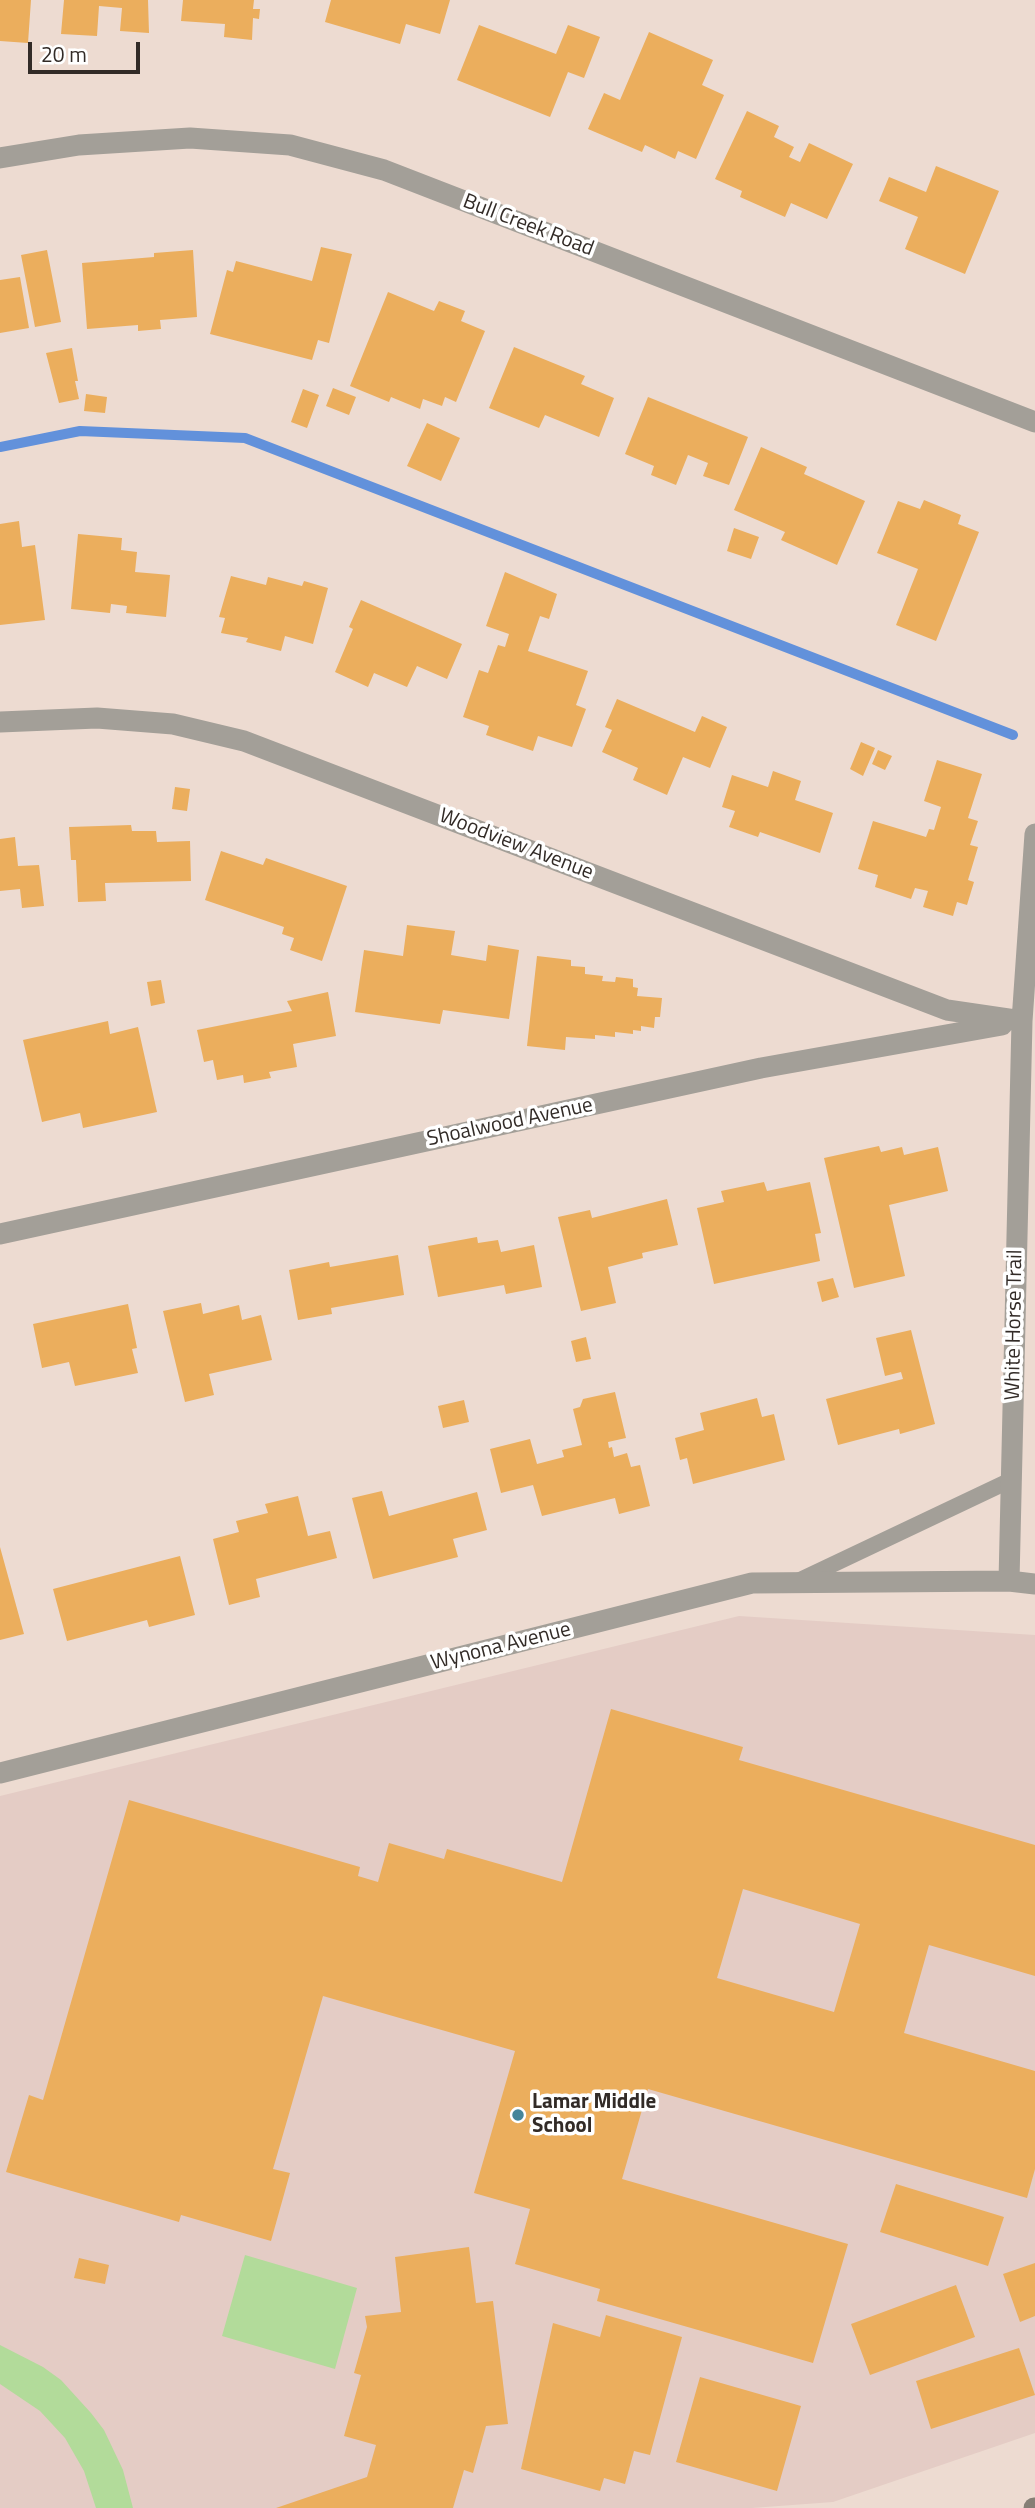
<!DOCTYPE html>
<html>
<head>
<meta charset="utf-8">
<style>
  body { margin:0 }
  #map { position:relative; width:1035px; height:2508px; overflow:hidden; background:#eddbd1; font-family:"Titillium Web",sans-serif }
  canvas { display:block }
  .scale { position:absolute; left:28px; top:42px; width:112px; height:32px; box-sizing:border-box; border:4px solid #322b27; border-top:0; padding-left:9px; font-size:21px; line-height:24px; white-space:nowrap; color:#322b27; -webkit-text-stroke:5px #fff; paint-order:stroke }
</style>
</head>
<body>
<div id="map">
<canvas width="1035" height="2508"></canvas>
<div class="scale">20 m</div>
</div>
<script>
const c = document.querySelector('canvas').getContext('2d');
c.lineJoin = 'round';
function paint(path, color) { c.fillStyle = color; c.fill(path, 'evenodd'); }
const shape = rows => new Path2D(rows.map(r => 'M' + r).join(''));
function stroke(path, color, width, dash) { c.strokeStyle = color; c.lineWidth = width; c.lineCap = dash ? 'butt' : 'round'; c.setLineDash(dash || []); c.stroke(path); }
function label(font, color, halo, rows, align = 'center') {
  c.font = font + ' "Titillium Web",sans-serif'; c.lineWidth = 7; c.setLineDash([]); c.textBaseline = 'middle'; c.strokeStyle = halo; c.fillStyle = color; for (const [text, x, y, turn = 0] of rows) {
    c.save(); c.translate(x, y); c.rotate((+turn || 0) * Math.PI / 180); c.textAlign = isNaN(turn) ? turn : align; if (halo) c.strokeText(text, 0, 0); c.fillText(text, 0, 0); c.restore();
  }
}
paint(shape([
  [739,1616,1035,1635,1035,2433,833,2502,752,2508,0,2508,0,1796]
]), '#e4ccc5');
paint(shape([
  [245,2255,357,2288,335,2369,222,2336],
  [0,2345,43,2367,61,2380,91,2413,104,2430,123,2470,133,2508,96,2508,84,2471,65,2438,40,2411,0,2384]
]), '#b2db9a');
stroke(shape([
  [0,447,80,431,245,438,1013,735]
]), '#6291db', 10);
paint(shape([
  [0,0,31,0,28,43,0,41],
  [64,0,148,0,149,33,120,31,122,8,99,6,97,36,61,34],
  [183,0,254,0,253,9,260,9,259,19,253,18,252,40,224,37,225,24,181,21],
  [331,0,450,0,440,34,406,24,400,44,325,22],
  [479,25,556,54,568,25,600,37,584,78,568,72,550,117,457,80],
  [649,32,713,60,702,85,724,95,696,159,678,151,675,159,645,145,642,152,588,129,604,93,620,100],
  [747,111,779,126,774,137,794,147,789,157,800,162,809,143,853,164,827,219,791,203,785,217,740,197,742,191,715,179],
  [936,166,999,191,965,274,905,249,918,217,879,201,889,177,926,192],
  [321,247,352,254,329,343,318,340,312,360,210,334,227,270,233,272,236,261,312,281],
  [47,250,61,322,35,327,21,255],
  [193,250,197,317,160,320,161,329,138,331,138,325,87,329,82,263,154,257,154,253],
  [20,277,29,328,0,333,0,280],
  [388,292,434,311,439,301,465,311,461,321,485,331,456,402,445,397,442,406,423,399,420,409,391,397,389,402,350,386],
  [514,347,585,376,581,384,614,398,599,437,545,415,539,428,489,408],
  [72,348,78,381,75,381,79,399,59,403,46,353],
  [333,388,356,397,349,415,326,406],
  [303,389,319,395,307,428,291,422],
  [86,394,107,397,105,413,84,411],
  [648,397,748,437,729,485,703,476,708,463,688,455,676,485,651,475,654,466,625,454],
  [427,423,460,438,441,481,407,466],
  [761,447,807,467,804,474,865,501,837,565,781,540,785,532,734,510],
  [924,500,961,515,958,524,979,532,936,641,896,625,918,569,877,553,898,501,920,509],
  [19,521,22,547,35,545,45,620,0,625,0,524],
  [734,528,759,537,751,559,727,551],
  [78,534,122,538,121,550,137,552,135,572,170,575,166,617,126,613,127,606,111,604,110,613,71,609],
  [505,572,557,594,549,619,540,616,528,651,588,671,576,705,586,709,572,747,538,736,533,751,486,735,489,726,463,717,479,670,488,673,498,645,505,647,509,634,486,626],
  [231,576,266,585,268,577,302,586,304,581,328,588,313,644,285,636,281,651,246,642,248,638,221,633,225,618,219,617],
  [361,600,462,644,447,679,417,666,407,687,374,673,368,687,335,672,353,629,349,627],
  [617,699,695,732,702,716,727,727,710,768,683,757,667,795,633,780,638,768,602,752,612,730,605,727],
  [861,742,875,748,863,776,850,769],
  [878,750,892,756,885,770,872,764],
  [937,760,982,774,968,818,978,821,970,845,978,847,968,880,974,882,967,905,957,902,953,916,923,907,928,891,915,888,911,899,875,887,878,875,858,869,873,821,926,837,929,829,934,830,941,807,924,801],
  [773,771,801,781,795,800,833,813,820,853,760,832,758,837,729,827,735,811,722,807,732,775,768,787],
  [175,787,190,789,187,811,172,809],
  [131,825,132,831,156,831,157,842,190,841,191,881,105,883,106,901,78,902,76,860,71,860,69,827],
  [15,837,18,866,39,865,44,906,22,908,20,889,0,891,0,839],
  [221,851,263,865,266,858,347,886,322,961,290,950,294,938,282,934,284,927,205,900],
  [407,925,455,931,451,955,486,961,488,945,519,950,509,1019,443,1010,440,1024,355,1012,364,950,403,956],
  [537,956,571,960,571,966,585,967,585,974,603,976,602,981,615,982,616,977,633,979,633,987,638,988,637,996,662,998,660,1017,655,1017,654,1028,641,1026,641,1031,633,1030,633,1034,615,1032,615,1037,595,1035,595,1039,566,1037,565,1050,527,1046],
  [161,980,165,1003,151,1006,147,982],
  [328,992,336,1036,293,1044,297,1067,269,1072,271,1078,244,1083,243,1075,217,1080,213,1060,204,1062,197,1030,292,1011,287,1001],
  [108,1021,110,1034,138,1027,157,1112,83,1128,80,1113,42,1122,23,1040],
  [879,1146,881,1152,902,1147,904,1155,938,1147,948,1191,889,1205,905,1276,854,1288,824,1158],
  [764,1182,767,1191,810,1182,821,1233,815,1234,820,1261,714,1284,697,1208,724,1202,721,1191],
  [667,1199,678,1245,642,1253,643,1258,608,1267,616,1303,581,1311,558,1217,590,1210,592,1218],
  [477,1237,478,1243,498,1240,501,1252,534,1245,542,1287,506,1294,504,1285,438,1297,428,1246],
  [398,1255,404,1295,331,1308,332,1314,298,1320,289,1270,329,1262,330,1267],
  [833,1278,839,1297,822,1302,817,1282],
  [201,1303,203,1314,239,1305,242,1320,261,1315,272,1360,209,1374,214,1395,185,1402,163,1311],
  [128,1304,137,1348,132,1349,138,1373,75,1386,69,1362,42,1368,33,1324],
  [911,1330,935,1424,900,1434,899,1429,838,1445,826,1399,903,1379,901,1372,885,1376,876,1338],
  [586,1337,591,1359,576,1362,571,1341],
  [615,1392,626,1438,608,1442,609,1448,612,1447,614,1457,627,1453,631,1467,640,1465,650,1506,619,1514,615,1498,542,1516,533,1485,501,1493,490,1449,530,1439,537,1464,564,1457,562,1450,582,1445,573,1409,580,1407,583,1399],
  [757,1398,762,1417,774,1414,785,1460,693,1484,687,1458,680,1460,675,1438,704,1430,700,1413],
  [464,1400,469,1422,443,1428,438,1406],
  [382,1491,389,1516,477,1492,487,1530,453,1539,458,1557,373,1579,352,1498],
  [298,1496,308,1536,330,1531,337,1558,256,1579,260,1597,229,1605,213,1539,239,1532,236,1521,268,1513,265,1504],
  [0,1547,24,1634,0,1640],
  [180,1556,195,1615,149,1627,147,1620,67,1641,53,1589],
  [611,1709,743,1747,739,1760,1035,1845,1035,1976,929,1945,904,2033,1035,2071,1035,2169,1027,2198,648,2089,622,2179,848,2244,813,2363,597,2301,600,2289,515,2264,530,2209,474,2193,515,2051,323,1996,273,2169,290,2173,271,2241,181,2215,179,2222,6,2172,29,2095,43,2100,129,1800,360,1867,358,1876,378,1882,389,1843,444,1859,447,1849,562,1882],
  [743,1889,860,1924,834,2012,717,1978],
  [896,2184,1004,2217,988,2266,880,2232],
  [469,2247,476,2303,493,2301,508,2424,486,2426,473,2473,464,2470,453,2508,276,2508,367,2477,376,2445,344,2436,361,2375,354,2373,367,2327,365,2316,401,2312,395,2257],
  [79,2258,109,2265,105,2284,74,2278],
  [1035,2263,1035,2316,1020,2322,1003,2274],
  [956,2285,975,2337,870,2375,851,2324],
  [606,2315,682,2337,650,2455,634,2451,625,2484,604,2478,600,2491,521,2469,553,2323,600,2337],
  [1019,2348,1035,2395,931,2429,916,2381],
  [700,2377,801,2406,777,2491,676,2462]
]), '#ebae5d');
stroke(shape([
  [798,1581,1011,1480]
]), '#a39f98', 16);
stroke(shape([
  [0,158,79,145,190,138,290,145,384,170,1035,422],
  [0,722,97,718,173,724,244,741,947,1010,1022,1021],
  [0,1234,761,1068,1002,1025],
  [1009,1581,1022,1021,1035,834],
  [0,1773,752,1583,1009,1581,1035,1584]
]), '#a39f98', 21);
stroke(shape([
  [1034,2508,1035,2508]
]), '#867f76', 21);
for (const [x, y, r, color] of [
  [518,2115,7,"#458599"]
]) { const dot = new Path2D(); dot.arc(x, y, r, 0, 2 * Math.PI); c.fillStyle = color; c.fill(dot); stroke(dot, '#fff', 2.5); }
label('21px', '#322b27', '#fff', [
  ["Bull Creek Road",528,226,21],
  ["Woodview Avenue",516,845,21],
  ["Shoalwood Avenue",510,1123,-12],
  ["White Horse Trail",1015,1325,-89],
  ["Wynona Avenue",501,1647,-14]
]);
label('bold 21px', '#322b27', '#fff', [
  ["Lamar Middle",532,2103],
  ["School",532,2127]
], 'left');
</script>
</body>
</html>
